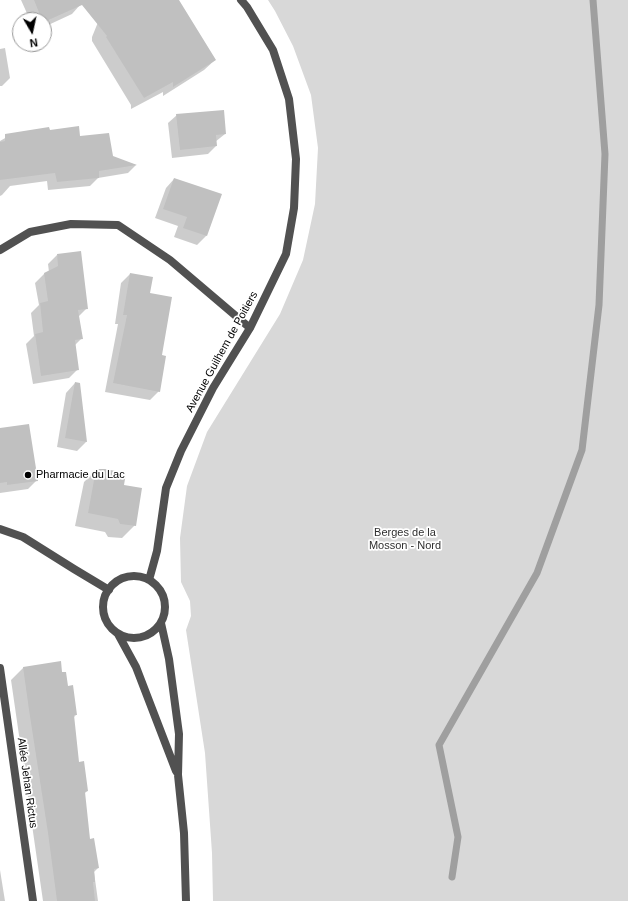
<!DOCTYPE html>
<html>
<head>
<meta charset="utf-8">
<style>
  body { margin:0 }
  #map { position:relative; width:628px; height:901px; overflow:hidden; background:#fff; font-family:Arial,sans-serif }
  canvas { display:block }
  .north { position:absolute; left:12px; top:12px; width:40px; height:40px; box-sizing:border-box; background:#fff; border:1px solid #999; border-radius:50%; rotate:171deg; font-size:11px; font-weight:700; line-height:16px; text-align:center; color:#000 }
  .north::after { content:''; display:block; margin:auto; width:14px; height:18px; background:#000; clip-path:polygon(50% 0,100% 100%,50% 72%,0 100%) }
</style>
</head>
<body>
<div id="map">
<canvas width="628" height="901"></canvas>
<div class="north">N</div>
</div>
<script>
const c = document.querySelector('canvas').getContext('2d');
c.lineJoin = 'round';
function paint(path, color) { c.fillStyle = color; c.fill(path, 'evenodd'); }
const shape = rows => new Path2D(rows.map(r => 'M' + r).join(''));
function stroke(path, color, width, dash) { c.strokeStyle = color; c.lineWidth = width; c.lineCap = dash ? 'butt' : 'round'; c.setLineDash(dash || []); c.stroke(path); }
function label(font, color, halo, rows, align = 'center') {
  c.font = font + ' Arial,sans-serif'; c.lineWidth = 3.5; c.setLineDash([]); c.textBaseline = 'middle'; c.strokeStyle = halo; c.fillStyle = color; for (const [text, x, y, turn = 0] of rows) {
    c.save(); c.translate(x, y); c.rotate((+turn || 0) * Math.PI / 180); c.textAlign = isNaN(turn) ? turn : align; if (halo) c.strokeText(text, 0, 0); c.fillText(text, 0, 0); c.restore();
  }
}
paint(shape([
  [268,0,628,0,628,901,213,901,212,853,205,753,186,630,191,616,190,601,181,582,180,538,187,486,207,432,280,314,303,260,315,204,318,148,311,95,293,46,275,11]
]), '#d8d8d8');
paint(shape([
  [21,0,78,0,80,5,72,14,44,27,44,20,30,20],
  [107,0,176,0,215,60,204,70,163,96,163,92,131,109,131,105,92,41,92,37],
  [5,48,10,78,2,86,0,86,0,49],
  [177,115,225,134,215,142,216,146,208,154,172,158,168,123],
  [49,131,79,137,112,157,136,165,128,173,98,178,90,186,48,190,47,181,10,186,2,195,0,196,0,141,12,134],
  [174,179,221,195,206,236,197,245,174,237,178,226,155,218,166,188],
  [57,255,87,308,78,317,82,338,75,345,78,369,69,378,33,384,26,344,34,336,31,313,39,305,35,283,44,274,49,272,48,264],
  [130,274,149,294,160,356,159,391,150,400,105,392,118,324,115,324,121,283],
  [75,383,79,384,86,442,77,451,57,447,66,393],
  [0,429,37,480,28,489,0,493],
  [97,469,125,474,123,486,135,525,122,538,108,537,105,532,75,526,84,482],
  [24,667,61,673,67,687,76,715,73,718,78,763,87,791,84,794,89,841,98,868,94,872,98,901,43,901,11,680],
  [0,870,5,901,0,901]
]), '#0003');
stroke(shape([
  [452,877,458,837,439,745,537,573,582,450,599,305,605,154,593,0]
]), '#9f9f9f', 7);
paint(shape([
  [34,0,179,0,216,60,173,87,173,82,144,98,106,37,107,36,82,5,44,22,44,20,42,20],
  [224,110,226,134,216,135,217,146,180,150,176,114],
  [79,126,80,136,109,133,113,156,137,165,99,171,99,178,57,182,55,173,0,180,0,142,5,141,5,134,49,127,50,130],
  [174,178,222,194,207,236,183,228,187,217,163,209],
  [81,251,88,309,78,310,83,339,75,340,79,370,41,376,35,334,43,332,40,303,48,301,44,273,58,266,57,254],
  [130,273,153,277,150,293,172,297,162,355,166,356,160,392,113,383,127,315,123,315],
  [75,382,80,383,87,442,65,438],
  [29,424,38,481,7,485,7,482,0,483,0,428],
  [96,469,105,469,126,473,124,485,142,488,136,526,120,524,118,519,88,513],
  [61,661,62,672,66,672,68,686,73,685,77,715,74,715,79,762,84,761,88,791,85,792,90,839,94,838,99,868,94,869,95,882,93,882,95,901,57,901,48,833,29,710,23,667]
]), '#c0c0c0');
stroke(shape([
  [0,250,30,232,71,224,118,225,170,260,250,328],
  [0,529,23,537,74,569,109,590],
  '103 607a31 31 0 1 1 62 0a31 31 0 1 1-62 0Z',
  [149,580,157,551,166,488,181,451,213,388,250,328,286,254,294,208,296,159,289,99,273,50,247,7,241,0],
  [161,623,169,659,179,734,178,775,184,833,186,901],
  [118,634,136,667,176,771],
  [0,668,33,901]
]), '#515151', 8);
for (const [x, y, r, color] of [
  [28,475,4,"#000"]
]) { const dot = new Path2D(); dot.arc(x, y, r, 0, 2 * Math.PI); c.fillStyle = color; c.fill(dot); stroke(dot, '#fff', 1.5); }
label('11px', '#000', '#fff', [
  ["Avenue Guilhem de Poitiers",222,352,-61],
  ["Allée Jehan Rictus",27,783,82]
]);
label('11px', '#000', '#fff', [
  ["Pharmacie du Lac",36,475]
], 'left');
label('11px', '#2f2f2f', '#fff', [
  ["Berges de la",405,533],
  ["Mosson - Nord",405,546]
]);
</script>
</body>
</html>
